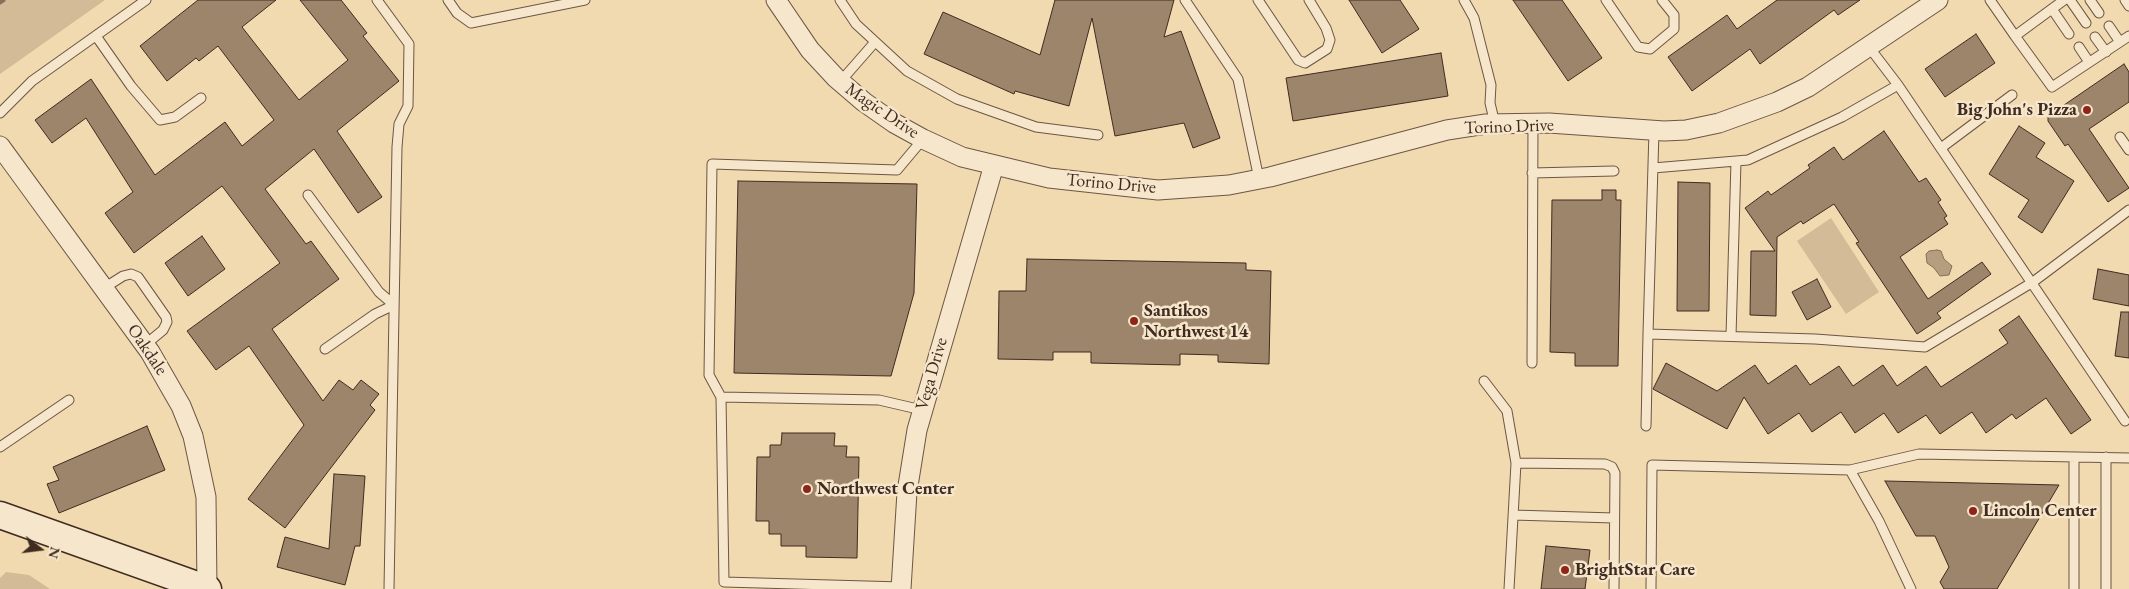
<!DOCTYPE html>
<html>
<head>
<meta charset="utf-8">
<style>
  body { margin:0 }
  #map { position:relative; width:2129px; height:589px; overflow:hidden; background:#f1d9b0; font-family:"EB Garamond",serif }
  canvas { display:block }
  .north { position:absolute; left:15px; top:524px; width:50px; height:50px; -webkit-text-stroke:4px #f6e6cc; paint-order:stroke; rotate:105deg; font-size:14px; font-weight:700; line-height:20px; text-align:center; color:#402b20 }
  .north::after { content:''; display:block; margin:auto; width:18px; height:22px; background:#402b20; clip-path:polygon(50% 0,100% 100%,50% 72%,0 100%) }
</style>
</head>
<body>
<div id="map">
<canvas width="2129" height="589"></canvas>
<div class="north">N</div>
</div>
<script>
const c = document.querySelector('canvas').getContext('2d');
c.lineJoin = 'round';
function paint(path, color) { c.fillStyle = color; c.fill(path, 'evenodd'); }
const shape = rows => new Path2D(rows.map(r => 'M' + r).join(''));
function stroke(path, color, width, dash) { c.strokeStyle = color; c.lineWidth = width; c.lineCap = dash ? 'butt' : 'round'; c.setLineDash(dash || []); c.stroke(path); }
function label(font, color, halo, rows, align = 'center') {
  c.font = font + ' "EB Garamond",serif'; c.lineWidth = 5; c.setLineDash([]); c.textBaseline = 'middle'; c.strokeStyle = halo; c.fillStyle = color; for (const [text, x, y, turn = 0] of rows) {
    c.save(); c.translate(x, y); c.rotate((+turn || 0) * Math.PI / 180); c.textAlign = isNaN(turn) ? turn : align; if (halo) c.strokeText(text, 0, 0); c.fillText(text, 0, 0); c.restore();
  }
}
paint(shape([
  [0,0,105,0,0,74],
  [1831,218,1879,292,1846,314,1797,241],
  [6,572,29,575,50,589,0,589,0,578]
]), '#d3bb98');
const water = shape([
  [1937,250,1941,251,1944,259,1952,266,1949,275,1940,276,1934,268,1927,263,1926,254,1929,251,1937,250]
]);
paint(water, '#b59e7f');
stroke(water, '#867059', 1);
stroke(shape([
  [0,2,3,0]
]), '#867059', 5);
const building = shape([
  [198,0,276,0,242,27,299,100,348,60,300,0,341,0,367,33,363,36,399,81,337,131,382,197,358,213,314,149,265,189,306,244,311,241,339,279,272,329,323,401,339,380,353,390,361,380,379,394,370,405,375,410,285,528,248,499,304,425,249,346,216,370,187,331,280,263,222,186,134,253,105,213,133,192,86,118,52,143,35,120,91,79,155,175,225,122,242,146,274,120,218,46,199,61,196,58,167,81,140,46,198,0],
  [1055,0,1174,0,1164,37,1181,31,1220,138,1193,148,1184,123,1115,136,1092,18,1069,106,1015,91,1014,94,924,54,943,12,1040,55,1055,0],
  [1349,0,1400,0,1419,29,1382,53,1349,0],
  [1513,0,1562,0,1602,58,1568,81,1513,0],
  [1777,0,1860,0,1838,15,1834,10,1760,64,1750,49,1692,91,1668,57,1727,15,1737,29,1777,0],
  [1976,34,1995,63,1945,97,1925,69,1976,34],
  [1441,53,1448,96,1293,121,1286,78,1441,53],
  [2124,64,2129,72,2129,102,2089,129,2129,188,2108,202,2068,144,2065,146,2048,121,2048,116,2124,64],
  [2019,126,2045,143,2036,157,2074,181,2042,233,2018,217,2029,200,1989,174,2019,126],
  [1884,131,1919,182,1926,178,1941,200,1938,202,1947,216,1944,218,1948,224,1900,257,1928,299,1982,262,1991,274,1937,313,1941,318,1917,334,1856,243,1859,242,1834,204,1803,224,1801,221,1777,237,1776,316,1750,315,1751,251,1775,251,1745,208,1768,191,1771,195,1810,168,1808,165,1834,147,1843,160,1884,131],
  [738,181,917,184,914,293,891,376,734,373,738,181],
  [1678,182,1710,183,1709,311,1677,311,1678,182],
  [1602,190,1616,190,1616,200,1621,200,1618,366,1575,366,1575,353,1550,352,1552,200,1602,200,1602,190],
  [202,236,225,269,188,296,165,263,202,236],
  [1027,259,1246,263,1246,270,1271,271,1269,364,1218,362,1218,355,1180,354,1180,365,1091,363,1091,352,1053,352,1053,360,998,359,999,291,1026,291,1027,259],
  [2098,269,2129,275,2129,306,2093,299,2098,269],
  [1817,279,1831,307,1807,320,1792,292,1817,279],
  [2121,312,2129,312,2129,358,2115,356,2121,312],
  [2019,316,2091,420,2071,434,2046,398,2016,419,2012,414,1986,433,1972,412,1940,434,1926,415,1898,433,1884,413,1855,433,1841,412,1812,432,1799,413,1768,434,1744,397,1727,429,1653,389,1666,363,1717,391,1755,365,1768,384,1796,365,1810,385,1839,366,1853,386,1883,365,1897,386,1926,366,1941,387,2008,343,1999,330,2019,316],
  [147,426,165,470,59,513,47,484,59,480,53,467,147,426],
  [782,433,835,433,834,446,847,446,846,457,859,457,857,558,806,557,806,546,781,546,781,534,769,534,769,521,756,521,757,457,770,457,770,445,781,445,782,433],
  [334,474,365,476,360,546,355,546,345,585,277,567,285,537,329,549,334,474],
  [1885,481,2059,485,1997,589,1944,589,1940,582,1949,567,1935,536,1916,536,1885,481],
  [1546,546,1590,550,1585,589,1541,589,1546,546]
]);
paint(building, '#9c856b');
stroke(building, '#402b20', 1);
const lane = shape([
  [377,0,409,44,408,106,399,124,397,147,389,589],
  [448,0,457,13,471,23,585,0],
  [840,0,856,24,907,71,957,99,1036,127,1098,135],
  [1185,0,1238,79,1259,179],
  [1258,0,1298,60,1305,63,1327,49,1330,40,1326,28,1309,0],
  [1464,0,1474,18,1491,85,1490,103,1495,124],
  [1606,0,1638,47,1650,49,1674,29,1674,15,1662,0],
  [1990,0,2015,36,2064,0],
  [2070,0,2086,23],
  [2090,0,2099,13],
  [2125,0,2129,6],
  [2052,9,2069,34],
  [2109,26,2120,42],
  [96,36,131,86,160,120,175,117,201,98],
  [2015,36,2052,87,2129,36],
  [2095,37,2106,52],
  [2079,47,2089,62],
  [840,82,875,42],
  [1898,85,2125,421],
  [0,113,32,81,146,0],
  [2120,137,2129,150],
  [1941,148,2012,95],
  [1653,168,1748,160,1842,117,1898,85,1869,47],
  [1532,173,1614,171],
  [308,195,379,292,394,305,375,314,325,349],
  [104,288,123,276,131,274,138,277,166,317,167,322,163,330,145,345],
  [1648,334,1654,131],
  [1731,336,1736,161],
  [1532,363,1533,123],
  [1484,381,1507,411,1516,463,1509,589],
  [721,397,709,375,712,164,897,170,923,139],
  [1646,426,1648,334,1815,339,1925,347,2033,282,2129,210],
  [0,447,69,400],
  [2074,457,2074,589],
  [2106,457,2106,589],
  [1516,463,1605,464,1612,467,1615,473,1614,589],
  [1850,470,1919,454,2129,458],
  [1513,515,1614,518],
  [902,587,724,582,721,397,879,400,922,410],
  [1651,589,1652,465,1850,470,1879,521,1911,589]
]);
const street = shape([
  [776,0,810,50,836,78,864,102,894,123,923,139,962,157,1049,178,1158,190,1229,185,1270,177,1447,130,1486,124,1549,123,1664,131,1686,130,1719,123,1777,102,1808,87,1938,0],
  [0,146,150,352,181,406,193,436,206,497,207,589],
  [901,589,907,492,917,430,994,165]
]);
const secondary = shape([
  [0,515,208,589]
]);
stroke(lane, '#6c5644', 11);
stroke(street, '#6c5644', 21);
stroke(secondary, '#402b20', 29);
stroke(lane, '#f6e6cc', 9);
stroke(street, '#f6e6cc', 19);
stroke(secondary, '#f6e6cc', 26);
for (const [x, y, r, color] of [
  [2087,110,5,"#8f2418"],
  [1134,321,5,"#8f2418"],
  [807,489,5,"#8f2418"],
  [1973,511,5,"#8f2418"],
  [1565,570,5,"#8f2418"]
]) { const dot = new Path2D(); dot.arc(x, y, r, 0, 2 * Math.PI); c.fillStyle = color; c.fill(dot); stroke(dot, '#f6e6cc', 2); }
label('bold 18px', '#402b20', '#f6e6cc', [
  ["Big John's Pizza",2077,110,"right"],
  ["Santikos",1144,311],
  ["Northwest 14",1144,332],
  ["Northwest Center",817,489],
  ["Lincoln Center",1983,511],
  ["BrightStar Care",1575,570]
], 'left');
label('18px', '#402b20', '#f6e6cc', [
  ["Magic Drive",882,111,34],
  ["Torino Drive",1509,127,-2],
  ["Torino Drive",1111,184,5],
  ["Oakdale",147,350,56],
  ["Vega Drive",932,374,-74]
]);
</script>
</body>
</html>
